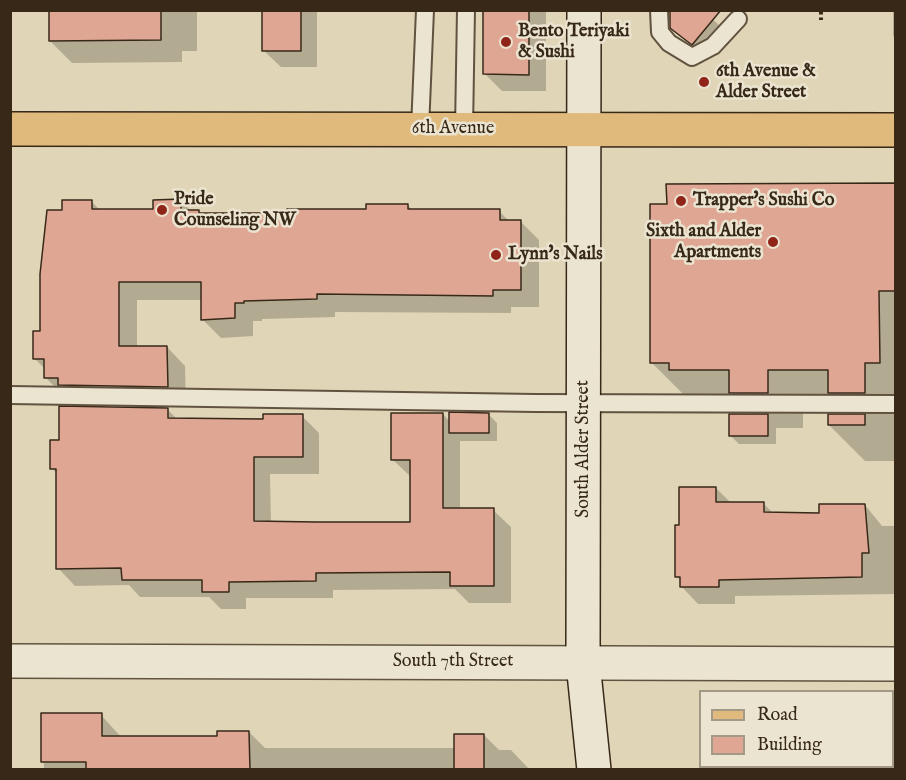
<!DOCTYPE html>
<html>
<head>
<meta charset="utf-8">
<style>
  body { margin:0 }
  #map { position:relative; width:906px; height:780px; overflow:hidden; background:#e0d5b7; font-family:"IM FELL English",serif }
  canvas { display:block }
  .frame { position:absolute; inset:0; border:12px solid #372818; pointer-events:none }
  .legend { position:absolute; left:699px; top:690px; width:195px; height:78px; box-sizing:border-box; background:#ebe4d0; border:2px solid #a39986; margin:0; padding:8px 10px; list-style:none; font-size:18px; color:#372818 }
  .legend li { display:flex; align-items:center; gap:12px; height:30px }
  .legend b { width:30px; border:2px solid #a39986 }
</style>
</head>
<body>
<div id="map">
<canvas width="906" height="780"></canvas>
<div class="frame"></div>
<ul class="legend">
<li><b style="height:8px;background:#e0ba7c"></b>Road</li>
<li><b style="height:16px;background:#dea693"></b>Building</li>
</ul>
</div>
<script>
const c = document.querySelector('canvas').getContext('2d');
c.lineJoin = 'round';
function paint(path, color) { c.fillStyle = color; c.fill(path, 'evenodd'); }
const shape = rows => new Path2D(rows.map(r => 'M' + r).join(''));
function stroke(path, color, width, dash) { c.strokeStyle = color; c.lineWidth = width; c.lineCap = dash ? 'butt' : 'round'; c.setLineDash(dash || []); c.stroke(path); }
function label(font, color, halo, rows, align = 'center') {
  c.font = font + ' "IM FELL English",serif'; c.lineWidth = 5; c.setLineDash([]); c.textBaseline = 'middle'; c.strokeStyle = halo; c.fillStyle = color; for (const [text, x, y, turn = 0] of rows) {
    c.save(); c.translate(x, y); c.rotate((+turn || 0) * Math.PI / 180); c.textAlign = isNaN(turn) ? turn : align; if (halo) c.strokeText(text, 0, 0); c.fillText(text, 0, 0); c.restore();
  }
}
paint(shape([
  [49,10,197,10,197,51,182,51,182,62,72,63,50,41],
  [263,10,317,10,317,67,281,67,263,50],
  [485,10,546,10,546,91,502,91,484,73],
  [703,10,722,28,702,52,672,27],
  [893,10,896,10,896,39,893,36],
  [896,185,896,461,865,461,829,425,853,416,842,406,803,406,803,428,776,428,776,444,739,444,730,435,754,416,744,406,687,398,652,363,668,205],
  [91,201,100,210,154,210,181,201,192,212,202,215,288,215,368,211,408,205,413,211,499,211,510,222,521,222,539,240,539,307,511,307,511,313,335,312,335,317,262,319,262,321,253,321,253,336,221,338,203,320,203,300,137,300,137,347,167,347,185,366,186,405,64,396,45,377,45,369,34,358,64,211],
  [167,409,178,420,264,420,302,416,319,433,319,474,270,474,271,523,411,524,411,477,393,460,443,414,450,422,488,414,497,423,497,441,460,441,460,510,493,510,511,527,511,603,469,603,455,589,333,590,333,598,246,598,246,609,221,609,209,597,140,597,129,585,75,586,58,568,57,474,52,468,61,441],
  [716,488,731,503,763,503,774,514,820,515,865,505,882,526,896,526,896,594,735,596,735,604,698,604,681,586,681,581,677,577,680,527],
  [43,715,101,715,122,738,218,738,249,732,265,748,455,748,484,735,499,750,511,750,530,770,44,770],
  [892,753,896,753,896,770,739,770,739,766,892,766]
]), '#0003');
const building = shape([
  [49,10,161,10,161,40,49,41,49,10],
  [262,10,301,10,301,51,262,51,262,10],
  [483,10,529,10,529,75,483,74,483,10],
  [670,10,721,10,692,45,670,28,670,10],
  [896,183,896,291,879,291,880,363,865,363,865,393,828,393,828,370,768,370,768,393,729,393,729,370,669,370,669,363,650,363,650,204,667,204,666,184,896,183],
  [181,199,181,210,199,210,199,213,287,213,287,209,366,209,366,204,408,204,408,209,500,209,500,220,521,220,521,290,493,290,493,296,317,294,317,299,244,301,244,303,235,303,235,318,201,320,201,282,119,282,119,346,167,346,168,387,58,385,58,378,44,378,44,359,33,359,33,331,40,331,40,274,47,210,62,210,62,200,92,200,92,209,153,209,153,200,181,199],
  [59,406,168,408,168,418,263,419,263,414,303,414,303,457,254,457,254,521,316,522,410,522,410,460,391,460,391,413,443,413,443,508,494,508,494,586,450,586,450,572,316,573,316,581,229,582,229,592,202,592,202,580,122,580,121,568,56,569,56,469,50,469,50,440,59,440,59,406],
  [449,412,489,413,489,433,449,433,449,412],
  [729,414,768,414,768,436,729,436,729,414],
  [828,414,865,414,865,425,828,425,828,414],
  [679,487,716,487,716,502,764,502,764,512,819,513,819,504,865,504,869,553,862,553,862,577,719,580,719,587,680,587,680,577,675,577,675,525,679,525,679,487],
  [41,713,102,713,102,736,217,736,217,731,249,731,250,770,86,770,86,762,41,762,41,713],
  [454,734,484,734,484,770,454,770,454,734]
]);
paint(building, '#dea693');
stroke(building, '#372818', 1.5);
const lane = shape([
  [659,10,660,32,669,43,692,57,713,46,738,19],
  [420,129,425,10],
  [464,129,466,10],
  [10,395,535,403,896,404]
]);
const street = shape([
  [10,661,896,664]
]);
const secondary = shape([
  [584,10,583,663,594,770]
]);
const primary = shape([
  [10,129,896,130]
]);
stroke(lane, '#615340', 20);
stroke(street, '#615340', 36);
stroke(secondary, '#372818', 36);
stroke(primary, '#372818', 36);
stroke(shape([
  [821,10,821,20]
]), '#372818', 4, [4.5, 3]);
stroke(lane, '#ebe4d0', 16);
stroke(street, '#ebe4d0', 33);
stroke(secondary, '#ebe4d0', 33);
stroke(primary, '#e0ba7c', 33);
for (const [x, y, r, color] of [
  [506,42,6,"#8f2418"],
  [704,82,6,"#8f2418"],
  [681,201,6,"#8f2418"],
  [162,210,6,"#8f2418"],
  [773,242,6,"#8f2418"],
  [496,255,6,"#8f2418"]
]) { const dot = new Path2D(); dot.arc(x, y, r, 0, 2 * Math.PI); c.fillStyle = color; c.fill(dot); stroke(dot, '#ebe4d0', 2); }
label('bold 18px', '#372818', '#ebe4d0', [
  ["Bento Teriyaki",518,32],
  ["& Sushi",518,53],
  ["6th Avenue &",716,72],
  ["Alder Street",716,93],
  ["Pride",174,200],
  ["Counseling NW",174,221],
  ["Trapper's Sushi Co",693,201],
  ["Sixth and Alder",761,232,"right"],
  ["Apartments",761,253,"right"],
  ["Lynn's Nails",508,255]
], 'left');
label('18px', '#372818', '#ebe4d0', [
  ["6th Avenue",453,129],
  ["South Alder Street",584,449,-90],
  ["South 7th Street",453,662]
]);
</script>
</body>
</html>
